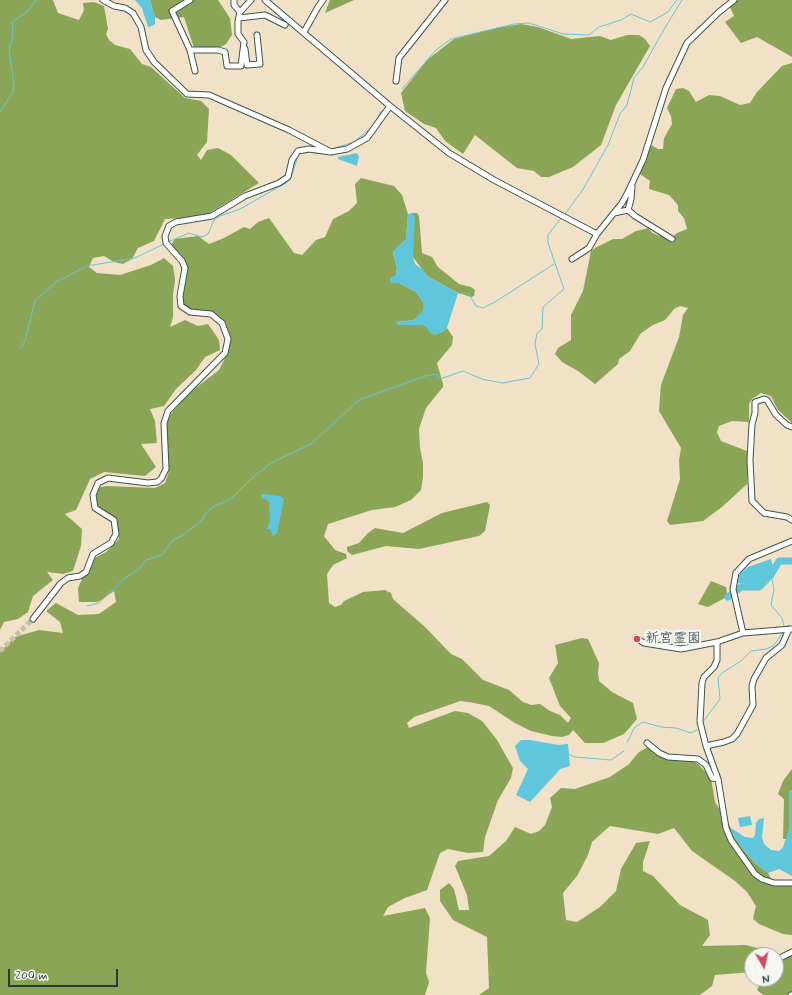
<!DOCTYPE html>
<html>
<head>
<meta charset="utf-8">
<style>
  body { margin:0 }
  #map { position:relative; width:792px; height:995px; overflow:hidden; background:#f1e1c6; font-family:Mynerve,sans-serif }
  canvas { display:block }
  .north { position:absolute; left:744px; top:947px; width:40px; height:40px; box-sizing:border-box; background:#f6f6f2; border:1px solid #a0aca6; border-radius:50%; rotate:171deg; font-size:11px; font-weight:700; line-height:16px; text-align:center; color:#1f3d34 }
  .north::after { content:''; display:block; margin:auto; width:14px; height:18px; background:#d1495b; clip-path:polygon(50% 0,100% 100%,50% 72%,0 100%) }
  .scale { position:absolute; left:8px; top:969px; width:110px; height:18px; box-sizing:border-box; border:2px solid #1f3d34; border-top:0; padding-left:5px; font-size:12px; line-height:14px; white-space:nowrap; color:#1f3d34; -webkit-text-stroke:3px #f6f6f2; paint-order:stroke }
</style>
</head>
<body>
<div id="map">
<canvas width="792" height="995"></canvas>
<div class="north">N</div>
<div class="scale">200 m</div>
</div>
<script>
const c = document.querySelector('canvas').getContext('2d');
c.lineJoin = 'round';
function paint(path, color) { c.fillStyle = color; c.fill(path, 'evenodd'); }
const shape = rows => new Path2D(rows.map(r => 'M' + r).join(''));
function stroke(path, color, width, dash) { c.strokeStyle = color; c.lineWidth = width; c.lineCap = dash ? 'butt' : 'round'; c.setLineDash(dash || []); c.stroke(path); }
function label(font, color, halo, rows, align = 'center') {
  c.font = font + ' Mynerve,"Klee One",sans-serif'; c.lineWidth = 4; c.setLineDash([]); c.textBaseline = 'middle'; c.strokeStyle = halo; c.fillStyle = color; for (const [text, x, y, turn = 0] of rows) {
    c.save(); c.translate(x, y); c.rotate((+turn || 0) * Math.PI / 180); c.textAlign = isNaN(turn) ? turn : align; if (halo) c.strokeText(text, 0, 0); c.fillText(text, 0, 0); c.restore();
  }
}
paint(shape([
  [0,0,53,0,58,13,79,20,84,10,83,3,94,2,104,6,108,29,106,34,109,40,115,45,130,49,142,64,151,67,185,98,201,101,209,109,207,142,197,155,201,160,207,150,218,148,231,155,259,183,203,217,165,219,154,241,138,248,132,259,123,264,114,262,104,256,93,258,89,267,97,273,120,275,151,265,164,258,173,266,175,280,173,294,173,317,170,327,185,320,198,326,208,324,219,340,220,350,205,357,196,370,176,389,164,406,150,409,155,421,157,443,141,444,156,467,145,476,104,472,90,479,76,510,65,514,82,529,81,546,73,571,63,574,47,572,53,580,33,596,28,612,18,619,4,622,0,630],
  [150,0,218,0,230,18,232,35,226,44,217,49,194,48,184,17,161,20,155,17],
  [330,0,354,0,325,13],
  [738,0,792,0,792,57,757,37,741,43,725,22,734,16,730,7],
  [521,24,538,27,571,39,600,36,611,40,627,35,639,35,645,39,650,46,616,105,601,145,573,167,549,177,541,177,534,171,517,168,475,135,463,154,445,141,436,128,424,124,405,111,401,93,427,60,454,39,496,28],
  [792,63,792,423,778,410,771,396,761,393,752,399,749,404,749,422,732,421,719,426,717,432,721,441,747,451,747,484,722,507,703,521,670,525,667,521,680,479,679,460,681,448,659,411,660,397,661,385,679,337,683,315,688,308,680,306,674,309,665,320,653,325,641,333,630,351,619,359,618,364,595,384,578,371,562,362,555,354,558,348,571,340,571,315,583,291,591,251,595,248,613,239,622,239,636,231,649,228,651,232,657,235,671,238,677,233,687,229,684,218,678,211,678,205,669,195,649,189,650,181,640,174,651,145,658,149,663,149,664,138,672,124,671,116,667,108,676,89,683,88,689,91,696,102,709,95,720,96,740,105,750,103,757,92,782,66],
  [361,178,394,186,402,195,408,214,406,239,393,252,397,268,396,275,391,283,399,283,416,292,423,302,424,311,414,320,397,322,398,325,423,325,441,333,447,328,453,337,452,345,437,363,443,384,443,387,426,408,419,429,420,448,423,463,423,477,421,490,411,500,395,507,372,510,328,524,324,536,335,550,346,554,347,558,333,565,327,574,329,603,335,607,341,605,344,601,363,592,385,590,391,593,393,599,425,627,451,654,462,659,483,680,509,690,523,702,531,705,540,704,550,711,560,715,568,723,571,718,560,706,549,678,558,663,555,645,582,638,588,639,599,663,598,673,599,681,612,692,633,703,637,719,624,734,603,743,585,743,573,730,569,735,562,737,552,736,531,731,515,723,489,706,469,702,460,701,449,705,414,717,407,723,409,728,455,711,468,713,482,721,497,740,513,768,511,778,498,800,485,837,483,852,468,853,448,849,440,853,427,890,405,898,388,907,383,916,425,908,430,918,426,973,429,982,425,995,0,995,0,652,15,637,39,630,63,633,60,622,46,611,56,603,78,615,99,614,116,602,114,591,98,602,79,602,78,588,91,560,106,552,119,539,115,523,95,508,94,497,97,488,106,486,155,488,165,483,169,471,166,423,171,414,188,394,219,370,226,356,230,338,225,325,210,312,185,308,179,302,183,265,169,248,175,239,198,236,209,244,224,238,244,227,250,229,258,222,269,218,294,253,302,255,316,240,325,237,333,219,349,211,357,203,355,184],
  [412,213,417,213,419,216,422,253,432,257,438,267,459,284,471,287,475,290,474,296,471,297,458,293,427,276,413,257],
  [487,502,490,505,485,531,479,536,419,549,386,546,352,555,347,551,347,547,359,543,368,533,375,528,403,533,442,513],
  [711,581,726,587,727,593,725,598,708,607,698,604],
  [648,747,655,753,675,760,691,760,698,764,711,778,715,802,731,828,731,832,745,852,755,863,768,873,772,881,792,885,792,935,783,934,759,924,753,919,756,906,747,892,735,881,692,851,674,828,658,834,610,826,592,842,588,855,577,876,563,893,566,920,577,922,600,907,616,891,621,869,636,843,650,841,643,862,643,871,653,876,680,905,708,920,710,935,702,946,745,945,766,950,766,955,752,955,752,972,715,975,712,986,700,995,479,995,489,988,487,937,453,920,440,901,440,890,449,883,454,889,459,910,469,910,467,895,455,866,458,861,489,856,506,841,515,827,531,834,539,831,545,825,552,807,550,798,561,788,575,789,610,777,629,764,639,752],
  [792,769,792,790,789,791,789,829,787,839,783,839,784,799,778,794,783,781],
  [792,954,792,995,763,995,757,990,762,979,776,979,776,966]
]), '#8ba557');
paint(shape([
  [135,0,150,0,155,17,155,24,152,26,148,27,142,8],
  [357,153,359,156,357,166,338,159,338,157],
  [412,213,415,217,413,257,415,264,423,270,427,276,458,293,447,328,441,333,435,335,430,333,427,328,423,325,398,325,396,322,414,320,423,310,423,302,416,292,399,283,391,283,390,278,396,275,397,268,393,251,406,239,408,214],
  [263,494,280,496,284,499,277,533,273,536,270,529,267,529,270,520,269,503,267,500,262,498,261,495],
  [771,559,773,567,762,582,757,585,737,583,740,574,748,567],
  [521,740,530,740,558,745,568,744,570,766,560,769,554,776,530,802,516,795,528,769,520,761,515,746],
  [792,790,792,876,779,869,768,873,755,863,745,852,731,832,731,828,745,837,753,838,755,835,756,823,759,819,764,818,762,837,764,844,771,850,779,851,783,847,789,829,789,791],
  [750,816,752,825,740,827,738,818]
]), '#5fc6db');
stroke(shape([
  [402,89,436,50,451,39,514,24,529,23,563,34,589,35,599,27,621,20,631,14,650,22,668,12,677,0],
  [0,112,13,92,14,85,9,50,13,36,12,22,28,11,36,0],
  [375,123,381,111],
  [335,148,354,142,372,127],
  [301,153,309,152,323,154],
  [565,214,582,191,608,145,620,114,627,105,634,78,643,67,663,31,682,0],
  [168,242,189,233,202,237,208,234,214,220,220,216,240,209,286,183,291,178,297,159],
  [458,293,469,294,476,306,483,308,495,302,554,264],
  [21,348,25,341,35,301,56,282,87,266,135,258,164,244],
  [771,575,774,589,771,605,782,618,784,626],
  [87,606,99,603,125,578,139,569,146,560,162,555,173,540,182,536,202,520,206,513,214,506,227,501,234,496,252,478,273,462,311,444,359,400,425,376,437,374,438,378,443,378,463,371,482,379,502,383,530,378,539,364,535,344,537,333,542,329,543,307,564,289,548,243,548,235,561,218],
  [703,722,720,699,718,678,722,673,741,661,751,651,766,649,773,646,783,633],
  [627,743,634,728,643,722,661,727,676,728,691,733,699,729],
  [568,754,575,757,611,760,624,751]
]), '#5fc6db', 1);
stroke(shape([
  [728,597,741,587,759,587,771,575,779,561,792,561]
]), '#5fc6db', 7);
stroke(shape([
  [0,651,33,619]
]), '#c7c0a9', 5, [5, 2.5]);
const minor = shape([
  [103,0,114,6,125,8,133,13,141,27,146,50,154,62,187,94,209,95,289,130,331,152],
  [190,0,172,11,190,50,195,71],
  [234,0,234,5,240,12],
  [265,0,390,106,449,153,494,180,597,234],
  [239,18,265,15,285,25],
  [304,32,318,7,323,0],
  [245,49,247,65,260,64,257,35],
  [190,50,218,50,225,52,227,66,241,66,244,42,238,34,238,21,240,12,251,0],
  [396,81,399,58,445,0],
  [628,210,635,216,672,239],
  [614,213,628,210,631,199,632,186],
  [572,259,589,248,597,234,622,203,627,194,643,160,666,88,687,43,719,12,734,0],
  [792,427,787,425,776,415,767,400,764,399,755,402,755,413,752,424,750,460,752,501,764,513,787,517,792,520],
  [33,619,61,583,68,578,80,576,86,572,93,554,111,543,116,534,114,520,95,508,93,495,98,483,108,478,148,483,157,482,161,479,166,469,164,423,168,411,225,353,228,339,222,323,211,314,190,312,181,306,180,296,185,268,182,261,166,243,165,236,169,226,176,222,212,216,245,196,279,183,288,177,292,160,298,151,309,149,331,152,347,149,367,138,390,106],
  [743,633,733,589,736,573,749,559,792,541],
  [636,638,644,643,681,649,717,642,743,633,792,629],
  [717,642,717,660,714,667,704,677,702,683,700,722,706,746,718,779,726,828,731,840,755,874,762,879,774,883,792,883],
  [647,743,659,753,668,757,698,759,706,765,712,778,718,779],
  [706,746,724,742,732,739,737,734,753,705,752,686,754,679,766,658,782,645,789,629],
  [776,960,792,952],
  [791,995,792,995]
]);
stroke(minor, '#3e564a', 7);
stroke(minor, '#fff', 5);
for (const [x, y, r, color] of [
  [637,639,4,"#d1495b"]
]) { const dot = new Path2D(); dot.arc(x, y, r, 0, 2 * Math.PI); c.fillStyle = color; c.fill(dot); stroke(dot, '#f6f6f2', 1.5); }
label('14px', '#1f3d34', '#f6f6f2', [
  ["新宮霊園",645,639]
], 'left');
</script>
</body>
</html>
